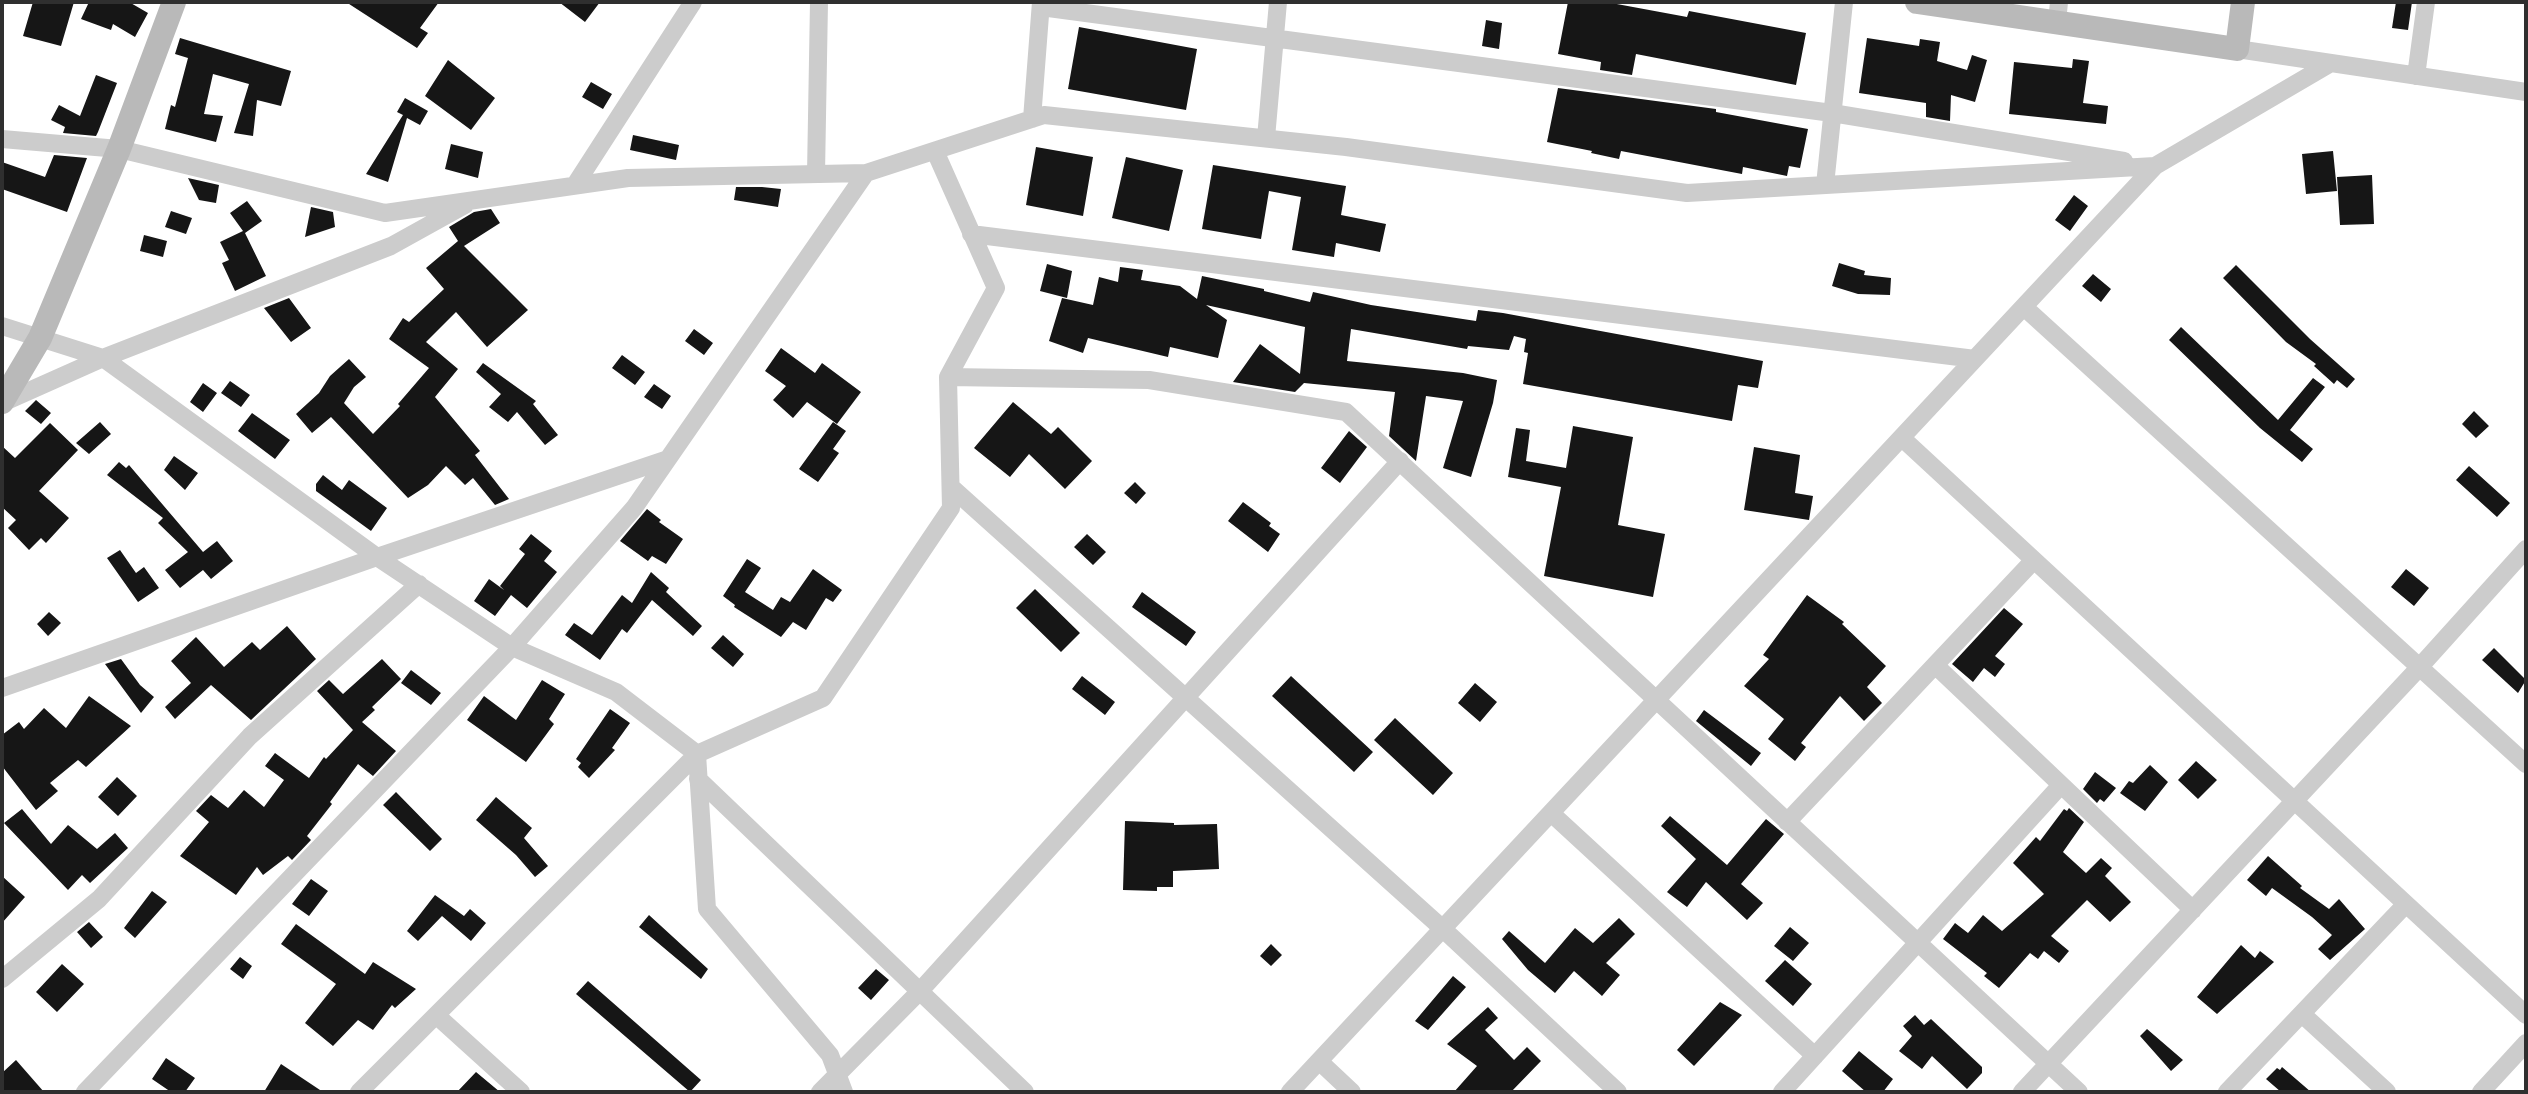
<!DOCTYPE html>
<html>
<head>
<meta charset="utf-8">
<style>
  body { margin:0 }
  #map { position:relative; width:2528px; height:1094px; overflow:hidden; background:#fff; font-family:Signika,sans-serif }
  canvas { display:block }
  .frame { position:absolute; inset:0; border:4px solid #2f2f2f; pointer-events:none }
</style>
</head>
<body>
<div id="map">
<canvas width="2528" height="1094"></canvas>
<div class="frame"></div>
</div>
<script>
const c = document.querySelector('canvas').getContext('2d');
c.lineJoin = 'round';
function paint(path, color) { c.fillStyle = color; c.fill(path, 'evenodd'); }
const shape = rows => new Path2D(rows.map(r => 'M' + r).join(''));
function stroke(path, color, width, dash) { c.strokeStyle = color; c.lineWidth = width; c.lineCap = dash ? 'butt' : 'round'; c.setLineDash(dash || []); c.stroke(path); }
paint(shape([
  [33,2,74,2,61,46,23,36],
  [89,2,129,2,148,13,135,37,113,24,111,30,81,19],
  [346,2,439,2,420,28,428,33,417,48],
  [559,2,600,2,585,22],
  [1568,2,1606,2,1687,17,1689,11,1806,33,1796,85,1636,54,1632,75,1600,70,1601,62,1558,54],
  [2396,2,2412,2,2408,30,2392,28],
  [1486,20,1502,23,1499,49,1482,46],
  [1079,27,1197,49,1186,110,1068,89],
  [180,38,291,71,281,106,257,100,253,136,234,133,249,84,213,74,204,114,223,116,216,142,165,129,171,105,175,107,188,58,175,54],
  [1867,38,1919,46,1920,39,1940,42,1937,61,1967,70,1972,55,1987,60,1975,102,1951,95,1950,121,1926,117,1926,103,1859,93],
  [2073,59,2089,61,2083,103,2108,106,2106,124,2009,114,2014,62,2072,68],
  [448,60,495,98,471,130,425,96],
  [96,75,117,83,98,132,96,136,63,133,65,127,51,120,59,105,80,116],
  [591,82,612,94,603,109,582,97],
  [1558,88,1716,109,1716,112,1808,129,1800,168,1789,166,1787,176,1743,167,1742,174,1621,151,1619,159,1591,153,1592,151,1547,142],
  [405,98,428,111,420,125,407,118,388,182,366,174,403,115,397,112],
  [633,135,679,145,676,160,630,150],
  [451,144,483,152,478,178,445,169],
  [1036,147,1093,157,1083,216,1026,205],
  [2333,151,2337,191,2306,194,2302,154],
  [54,155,87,158,67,212,2,189,2,162,45,177],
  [1126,157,1183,170,1169,231,1112,218],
  [1213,165,1346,186,1341,215,1386,224,1380,252,1336,243,1334,257,1292,250,1301,197,1269,191,1261,239,1202,229],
  [2372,175,2374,224,2340,225,2337,177],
  [188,178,219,185,216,203,199,200],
  [736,187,762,187,781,189,778,207,734,200],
  [2074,195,2088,206,2070,231,2055,220],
  [247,201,262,221,245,233,266,276,235,291,222,263,229,260,220,242,243,231,230,213],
  [311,207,333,212,335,227,305,237],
  [491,209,500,223,464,246,528,310,487,347,456,312,426,342,458,369,435,397,480,451,475,455,509,499,495,505,473,478,465,485,446,466,428,485,408,498,331,417,312,433,296,414,319,393,330,376,349,359,366,377,354,387,344,403,373,434,400,406,398,404,429,368,389,339,403,318,409,322,444,289,426,268,458,241,449,227,474,212],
  [171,211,192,218,186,234,165,227],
  [144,235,167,241,163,257,140,251],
  [1839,263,1865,271,1864,275,1891,278,1890,295,1858,294,1832,286],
  [1047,264,1072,271,1067,298,1040,291],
  [2236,265,2310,339,2355,379,2347,388,2337,380,2334,384,2314,366,2316,364,2286,342,2223,278],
  [1120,267,1143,270,1141,280,1180,286,1197,299,1202,276,1264,289,1264,291,1310,302,1313,292,1371,305,1476,321,1478,310,1503,313,1763,361,1758,388,1738,385,1732,421,1523,384,1528,353,1524,352,1526,339,1514,336,1509,350,1468,346,1467,349,1351,329,1347,361,1463,373,1497,380,1493,403,1471,477,1443,468,1463,401,1426,396,1416,461,1389,436,1395,392,1304,383,1295,392,1233,382,1260,344,1300,374,1305,327,1206,305,1227,320,1218,358,1170,347,1168,357,1088,338,1083,353,1049,341,1062,298,1093,305,1099,277,1118,282],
  [2093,274,2111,289,2101,302,2082,286],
  [289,298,311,328,291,342,264,308],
  [2181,327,2278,420,2313,378,2325,387,2290,430,2313,449,2302,462,2260,428,2169,340],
  [694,329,713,343,704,355,685,341],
  [781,348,815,373,822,363,861,392,837,424,807,402,793,418,773,400,786,386,765,371],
  [622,355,645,372,635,385,612,368],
  [483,363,536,401,533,404,558,435,545,445,517,412,508,422,489,407,501,394,476,372],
  [230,381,250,395,241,407,221,393],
  [203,383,217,393,203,412,190,402],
  [654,384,671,396,662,409,644,397],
  [36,400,51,413,41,424,25,411],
  [1013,402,1051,434,1058,427,1092,461,1065,489,1029,454,1010,477,974,448],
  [2474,411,2489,426,2476,438,2462,424],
  [252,413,290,440,275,459,238,431],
  [100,422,111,434,89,454,76,443],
  [833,422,846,431,833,449,839,453,818,482,799,469],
  [50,423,78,450,39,491,69,518,46,543,41,538,29,550,8,528,16,520,2,507,2,446,15,458],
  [1573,426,1633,437,1618,525,1665,534,1653,597,1544,576,1561,487,1508,477,1516,428,1530,430,1526,461,1566,468],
  [1349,431,1367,447,1340,483,1321,468],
  [1754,447,1800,455,1795,493,1813,496,1809,520,1744,510],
  [174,456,198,473,185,490,164,470],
  [119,462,126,468,129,465,203,552,217,541,233,561,211,579,203,570,180,588,165,570,188,552,158,523,163,518,107,475],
  [2469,466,2510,503,2497,517,2456,480],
  [323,475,342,490,349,480,387,508,371,531,316,491,316,484],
  [1135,482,1146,493,1136,504,1124,493],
  [1243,502,1271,523,1269,526,1280,534,1268,552,1228,521],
  [647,509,661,520,659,522,683,539,666,564,652,556,648,561,620,541],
  [531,534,552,551,544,561,557,572,527,608,511,595,495,616,474,601,489,579,504,590,500,586,525,554,519,549],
  [1087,534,1106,552,1093,565,1074,547],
  [120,550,136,573,144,567,159,588,138,602,107,558],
  [747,559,761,568,745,592,773,610,781,597,790,602,813,569,842,590,833,602,826,598,806,630,793,622,781,637,734,607,735,605,723,596],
  [2406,569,2429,588,2414,606,2391,587],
  [651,572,669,588,666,592,702,626,693,636,652,600,627,633,622,629,600,660,565,635,574,623,592,635,622,595,632,603],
  [1035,589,1080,633,1061,652,1016,608],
  [1142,592,1196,632,1186,646,1132,607],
  [1807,595,1844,622,1842,624,1886,666,1867,687,1882,703,1864,721,1840,696,1801,743,1806,747,1795,761,1768,739,1784,719,1744,686,1769,659,1763,655],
  [2004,608,2023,624,1995,656,2005,664,1995,677,1984,668,1973,682,1952,664],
  [49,612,61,623,48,636,37,624],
  [287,626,316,659,251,720,211,685,175,719,165,707,191,683,171,661,196,637,224,667,252,642,260,650],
  [723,635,744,654,733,667,711,648],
  [2494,648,2526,680,2518,693,2482,660],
  [121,659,140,685,154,697,141,713,105,664],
  [382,659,401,679,372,707,375,710,362,722,396,751,373,776,358,764,330,802,332,804,307,836,311,840,292,860,288,856,263,875,257,867,236,895,180,856,209,822,196,811,211,795,228,808,244,790,264,807,284,780,265,766,275,753,309,778,324,757,326,759,353,730,317,691,329,680,343,694],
  [411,670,441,693,431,705,401,683],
  [1082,676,1115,702,1105,715,1072,689],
  [1291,676,1373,752,1354,772,1272,696],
  [542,680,565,694,549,719,554,724,526,762,467,720,484,696,516,720],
  [1475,683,1497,702,1480,722,1458,703],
  [89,696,131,726,86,767,78,760,50,783,58,791,36,810,2,766,2,735,19,722,24,729,44,708,66,728],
  [610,709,630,723,612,748,615,750,589,778,578,767,581,763,576,759],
  [1704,710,1761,753,1751,766,1696,721],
  [1395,718,1453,773,1433,795,1374,740],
  [2196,761,2217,780,2198,799,2178,780],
  [2150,765,2168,782,2145,811,2120,793,2129,781,2133,783],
  [2095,772,2116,788,2104,802,2100,799,2097,803,2083,789],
  [117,777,137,796,118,816,98,797],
  [396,792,442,839,430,851,383,805],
  [496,797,532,828,524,838,548,866,535,877,516,855,476,820],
  [2069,808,2084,822,2063,852,2086,873,2101,858,2112,868,2105,876,2131,902,2110,922,2087,900,2051,936,2069,951,2059,963,2044,951,2038,959,2030,953,1999,988,1984,976,1987,973,1943,939,1955,923,1968,933,1983,915,2002,931,2044,894,2013,863,2036,837,2040,841,2064,809,2067,811],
  [22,809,51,844,68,825,97,849,115,833,128,848,90,883,82,875,68,890,4,823],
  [1670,816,1727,865,1766,819,1784,834,1741,884,1763,903,1747,920,1706,882,1687,907,1667,892,1696,859,1661,826],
  [1125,821,1174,823,1174,825,1217,824,1219,869,1173,871,1173,887,1157,887,1157,891,1123,890],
  [2268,856,2302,886,2300,888,2329,909,2339,899,2365,929,2330,960,2318,949,2332,935,2312,917,2272,888,2266,896,2247,880],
  [2,876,25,897,2,923],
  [311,879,328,891,309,916,292,904],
  [152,891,167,902,135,938,124,928],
  [435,895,464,916,470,909,486,923,471,941,442,916,418,941,407,931],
  [649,915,708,969,701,979,639,927],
  [1619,918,1635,934,1606,963,1620,975,1602,996,1574,971,1555,993,1528,970,1502,939,1509,931,1545,963,1575,928,1593,943],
  [89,922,103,937,91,948,77,932],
  [296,924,365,974,373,962,416,989,395,1008,392,1005,373,1030,358,1020,333,1046,305,1023,336,984,281,944],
  [1790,927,1809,943,1793,961,1774,946],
  [1271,944,1282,955,1271,966,1260,956],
  [2241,945,2255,958,2260,951,2274,962,2217,1014,2197,997],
  [240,957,252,966,243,979,230,969],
  [1785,960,1812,984,1793,1006,1765,981],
  [62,964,84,984,57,1012,36,992],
  [876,969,889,980,871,1000,858,988],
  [1453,976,1466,987,1428,1030,1415,1021],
  [588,981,701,1080,690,1092,576,994],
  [1720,1002,1742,1015,1694,1066,1677,1050],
  [1488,1007,1498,1018,1485,1030,1514,1060,1527,1047,1541,1061,1511,1092,1454,1092,1477,1066,1447,1044],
  [1915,1015,1924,1025,1931,1019,1982,1067,1982,1073,1967,1089,1932,1056,1922,1069,1899,1051,1912,1036,1903,1026],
  [2147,1029,2183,1060,2171,1071,2140,1036],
  [1859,1051,1893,1079,1883,1092,1866,1092,1842,1071],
  [166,1058,195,1078,185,1092,171,1092,152,1079],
  [16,1060,44,1092,2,1092,2,1073],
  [281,1064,323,1092,264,1092],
  [2282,1067,2311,1092,2281,1092,2266,1079,2277,1068,2280,1070],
  [476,1072,500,1092,457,1092]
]), '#161616');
stroke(shape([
  [1041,7,1832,113,2124,161],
  [2057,22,2059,2],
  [2237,49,2526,92],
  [2416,76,2426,2],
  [1032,119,1041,2],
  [1266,138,1278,2],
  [2,139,119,149,385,213,628,178,866,173,1044,115,1346,147,1687,193,2155,166,2331,63],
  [816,174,819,2],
  [575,185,693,2],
  [1825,185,1844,2],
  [971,234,1975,359],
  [2024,307,2526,764],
  [2,326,103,358,377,557,512,647,616,692,697,754,707,909,830,1055,844,1092],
  [948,377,1149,380,1346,412,2079,1092],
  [2,403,103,358,391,246,465,205],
  [1902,438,2526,1015],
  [951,487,1443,929,1618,1092],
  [1935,665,2193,910],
  [2,688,377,557,668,459],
  [698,779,1025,1092],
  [1551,813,1815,1056],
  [1787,822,2034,560],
  [2,979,99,899,250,736,419,584],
  [2302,1014,2387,1092],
  [436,1015,521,1092],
  [1319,1061,1352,1092],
  [85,1092,512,647,634,508,866,173],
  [359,1092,697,754,823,698,951,508,948,377,996,288,935,151],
  [820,1092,920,991,1400,461],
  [1290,1092,2155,166],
  [1782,1092,2061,785],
  [2022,1092,2416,671,2526,549],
  [2227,1092,2406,904],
  [2481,1092,2526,1043]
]), '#ccc', 18);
stroke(shape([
  [1917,2,2237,49,2243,2],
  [2,402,40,338,119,149,174,2]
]), '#b9b9b9', 24);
</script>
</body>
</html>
